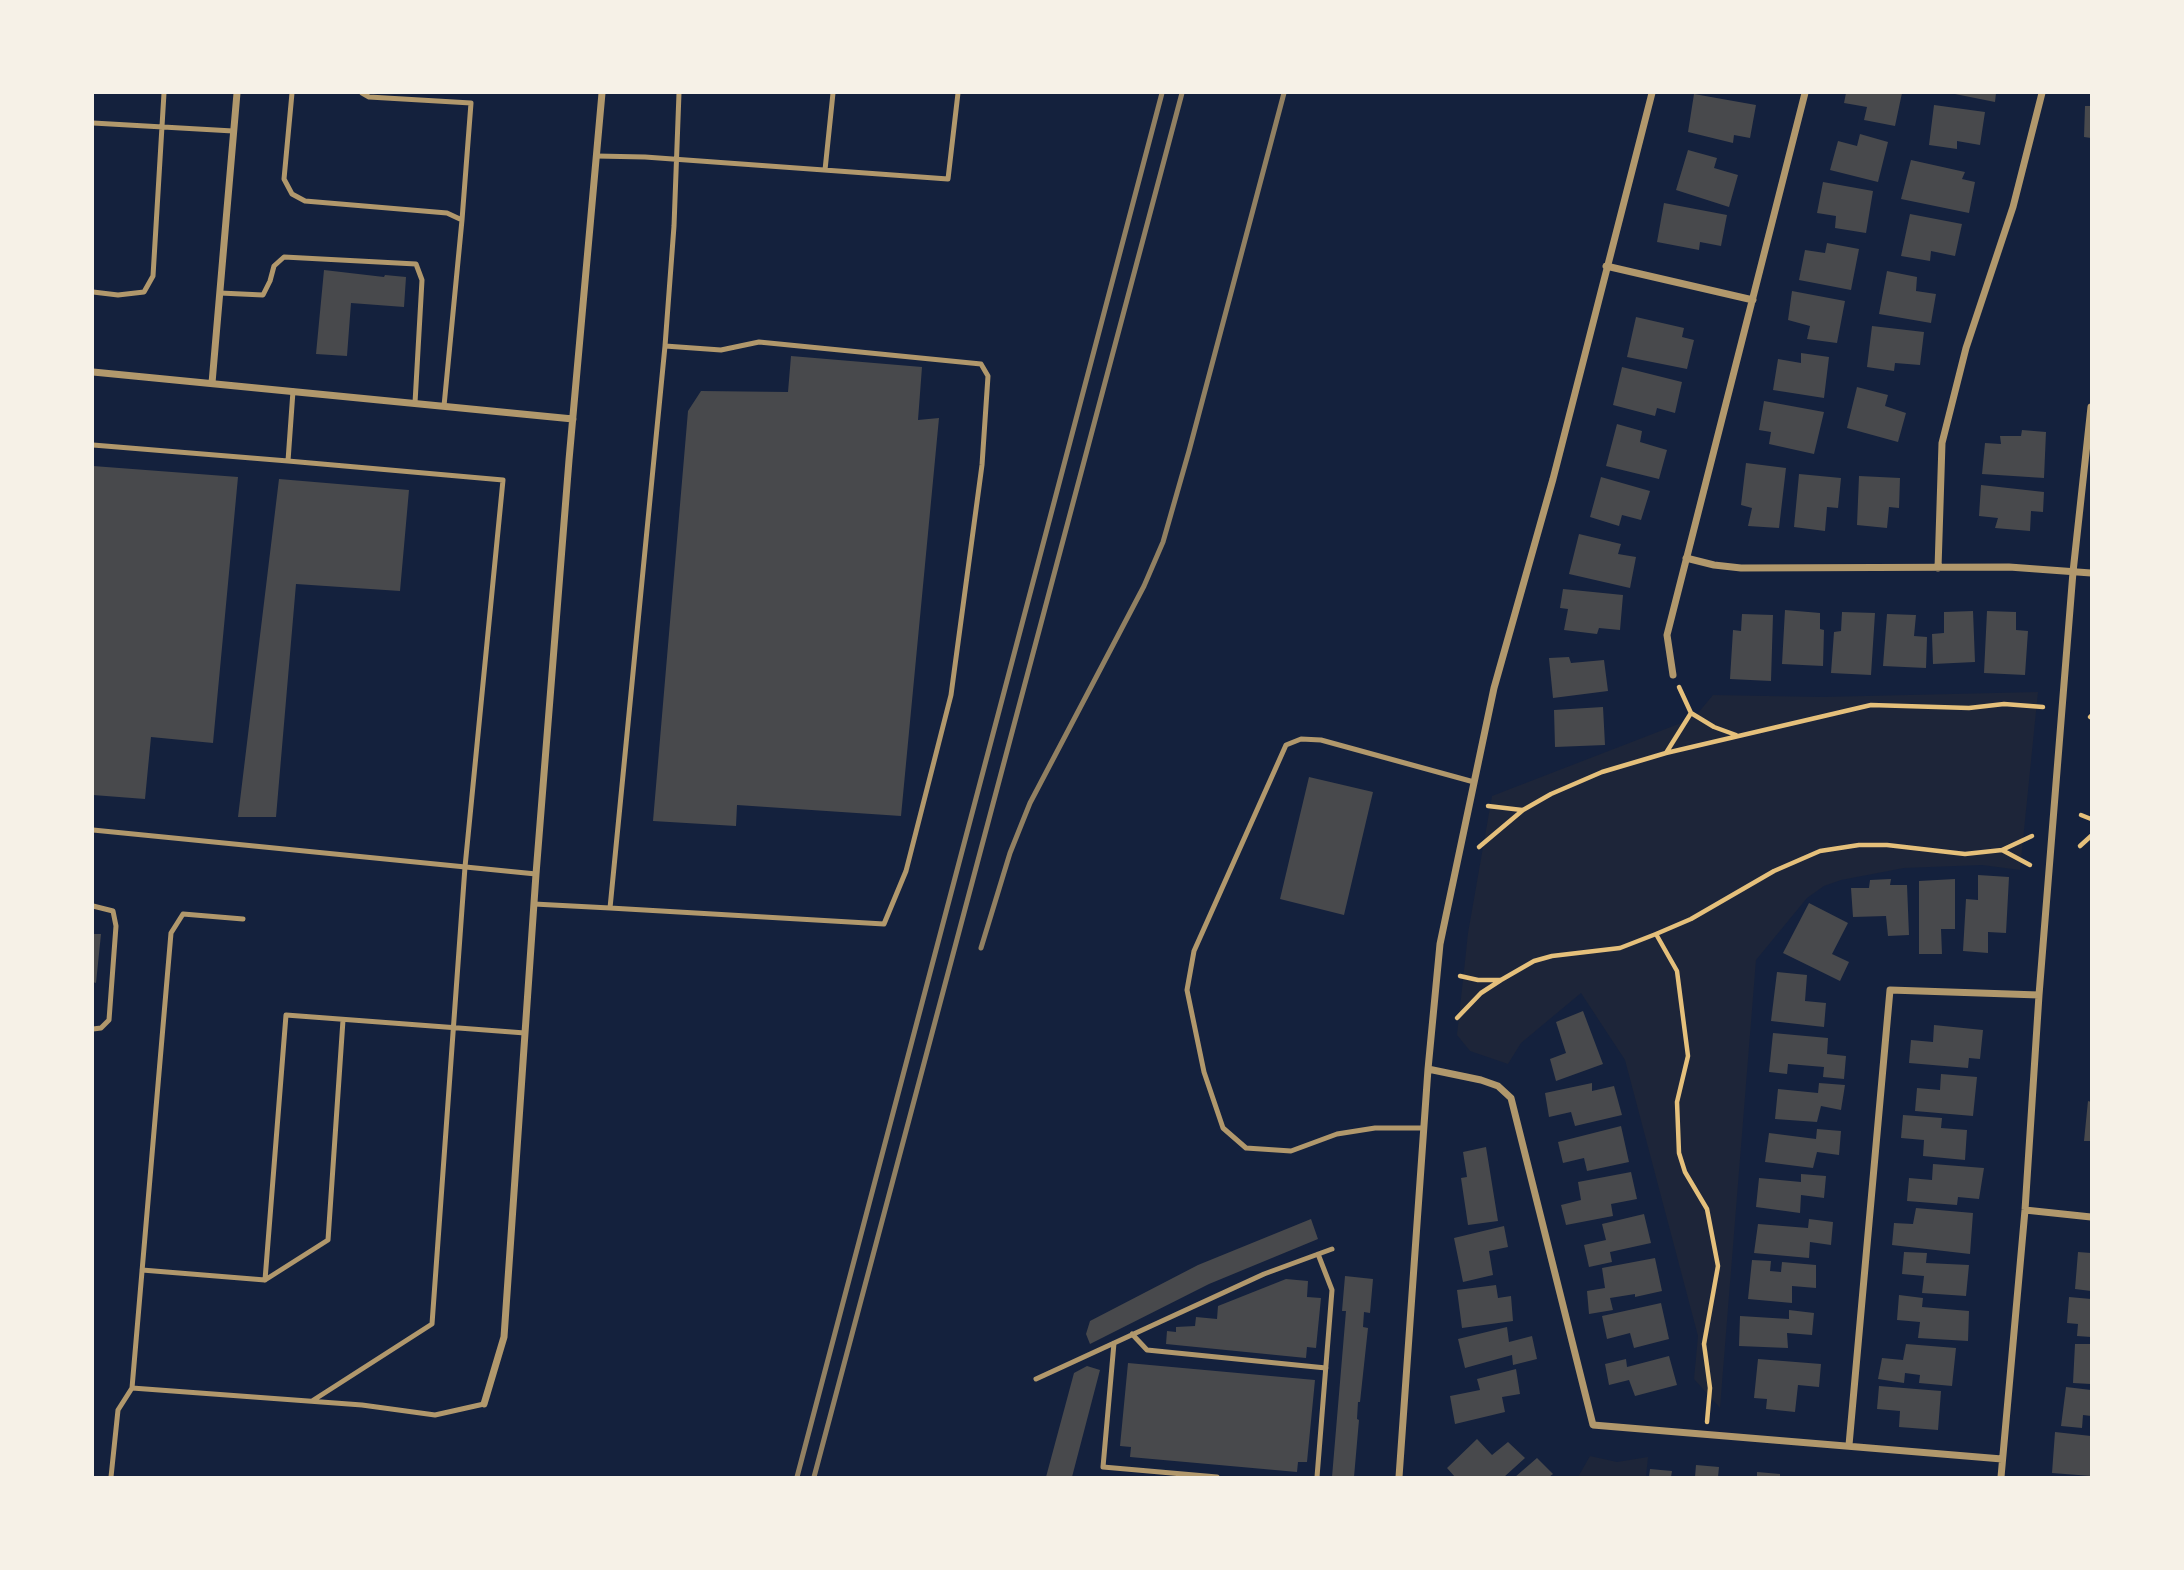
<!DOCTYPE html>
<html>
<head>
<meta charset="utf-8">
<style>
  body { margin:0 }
  #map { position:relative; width:2184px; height:1570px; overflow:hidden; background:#14213d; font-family:Cabin,sans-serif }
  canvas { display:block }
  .frame { position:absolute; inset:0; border:94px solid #f6f1e7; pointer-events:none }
</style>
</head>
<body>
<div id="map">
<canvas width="2184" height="1570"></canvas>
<div class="frame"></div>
</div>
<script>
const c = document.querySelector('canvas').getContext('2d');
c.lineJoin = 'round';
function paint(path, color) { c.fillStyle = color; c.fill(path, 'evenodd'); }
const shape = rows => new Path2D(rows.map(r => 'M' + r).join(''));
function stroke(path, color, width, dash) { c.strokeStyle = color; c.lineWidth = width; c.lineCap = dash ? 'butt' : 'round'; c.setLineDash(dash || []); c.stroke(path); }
paint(shape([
  [2038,692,2020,870,1982,865,1904,868,1841,880,1824,886,1807,898,1756,960,1720,1408,1694,1379,1698,1336,1625,1060,1581,993,1521,1043,1508,1064,1470,1051,1457,1035,1468,933,1492,796,1681,723,1698,713,1713,695,1822,697],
  [1590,1456,1617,1462,1648,1457,1646,1477,1578,1477]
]), '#1d2539');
paint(shape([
  [1846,93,1902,93,1895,126,1864,120,1867,107,1844,103],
  [1950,93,1996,93,1995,102],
  [1694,94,1756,105,1750,138,1734,135,1733,143,1688,132],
  [1934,105,1985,112,1980,145,1957,141,1957,149,1929,145],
  [2085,106,2091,106,2091,138,2084,137],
  [1860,134,1888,142,1878,182,1830,170,1838,141,1857,146],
  [1688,150,1717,158,1714,168,1738,175,1729,207,1676,190],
  [1911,160,1965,172,1962,179,1975,182,1969,213,1901,199],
  [1823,182,1873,191,1866,233,1835,228,1836,216,1817,213],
  [1664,203,1727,215,1721,246,1700,242,1699,250,1657,242],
  [1910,214,1962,224,1955,256,1931,251,1930,261,1901,256],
  [1827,243,1859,249,1851,290,1799,280,1805,250,1825,253],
  [324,270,384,277,385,275,406,277,404,307,351,303,347,356,316,354],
  [1887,271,1917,277,1916,291,1936,294,1931,323,1879,314],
  [1792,291,1845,301,1837,343,1807,339,1810,326,1788,320],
  [1636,317,1684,328,1682,337,1694,340,1687,369,1627,357],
  [1872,326,1924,332,1920,365,1895,363,1894,371,1867,367],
  [1801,353,1829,357,1824,398,1773,390,1778,359,1801,363],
  [791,356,922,367,918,420,939,418,901,816,737,805,736,826,653,821,688,411,701,391,788,392],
  [1622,367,1682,382,1675,413,1657,408,1655,416,1613,405],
  [1857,387,1888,395,1885,406,1906,413,1898,442,1847,428],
  [1764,401,1824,412,1814,454,1769,444,1771,432,1759,430],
  [1617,424,1642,431,1640,442,1667,450,1659,479,1606,466],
  [2022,430,2046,432,2044,478,1982,474,1985,443,2001,444,2000,436,2021,436],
  [1746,463,1786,468,1779,528,1748,526,1752,508,1741,505],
  [93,466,238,477,213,743,151,737,145,799,93,795],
  [1799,474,1841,478,1838,508,1827,507,1825,531,1794,527],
  [1859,476,1900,478,1899,508,1889,507,1887,528,1857,525],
  [1601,477,1650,491,1641,520,1622,515,1619,526,1590,517],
  [279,479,409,490,400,591,296,584,276,817,238,817],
  [1981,485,2044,492,2043,512,2031,511,2030,531,1995,528,1998,518,1979,516],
  [1579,534,1621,544,1618,554,1636,557,1630,588,1569,574],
  [1563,589,1623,595,1620,630,1599,628,1597,634,1564,630,1568,609,1560,608],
  [1785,610,1820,613,1820,629,1824,630,1823,666,1782,664],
  [1973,611,1975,662,1933,664,1932,634,1944,633,1944,612],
  [1987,611,2016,612,2016,630,2028,631,2025,675,1984,673],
  [1842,612,1875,613,1871,675,1831,673,1834,632,1841,631],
  [1742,614,1773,615,1771,681,1730,679,1733,630,1741,631],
  [1887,614,1916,615,1914,636,1927,637,1926,668,1883,666],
  [1569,657,1571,663,1604,660,1608,691,1553,698,1549,658],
  [1603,707,1605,745,1555,747,1554,710],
  [1309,777,1373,792,1344,915,1280,899],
  [1978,875,2009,877,2006,933,1988,932,1988,953,1963,951,1966,899,1978,900],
  [1891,879,1890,885,1907,885,1909,935,1888,936,1886,916,1853,917,1851,888,1869,888,1870,880],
  [1955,879,1955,929,1941,929,1942,954,1919,954,1919,881],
  [1809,903,1848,923,1832,954,1849,962,1840,981,1783,953],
  [93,934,101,934,96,983,93,982],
  [1777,972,1807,975,1805,1001,1826,1003,1824,1027,1771,1021],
  [1583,1011,1603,1064,1556,1081,1550,1059,1566,1053,1556,1022],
  [1934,1025,1983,1030,1980,1059,1969,1058,1968,1068,1909,1063,1911,1040,1933,1042],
  [1773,1033,1828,1038,1827,1054,1846,1056,1844,1079,1823,1077,1824,1067,1788,1064,1787,1074,1769,1072],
  [1941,1074,1977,1077,1973,1116,1915,1111,1917,1088,1940,1090],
  [1592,1083,1592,1091,1614,1086,1622,1115,1575,1126,1571,1112,1549,1117,1545,1093],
  [1819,1083,1845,1085,1841,1110,1821,1106,1817,1122,1775,1119,1778,1089,1818,1093],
  [2088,1101,2091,1102,2091,1141,2084,1141],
  [1903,1115,1942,1118,1941,1128,1967,1130,1965,1160,1923,1156,1924,1140,1901,1138],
  [1621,1126,1629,1162,1587,1171,1584,1158,1563,1163,1558,1142],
  [1817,1129,1841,1131,1839,1155,1817,1152,1813,1168,1765,1162,1769,1133,1816,1139],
  [1486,1147,1498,1221,1468,1225,1461,1178,1467,1177,1463,1152],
  [1933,1164,1984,1168,1979,1199,1958,1197,1957,1205,1907,1201,1909,1178,1932,1180],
  [1631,1172,1637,1199,1611,1204,1613,1216,1566,1225,1561,1205,1581,1200,1578,1182],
  [1801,1174,1826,1176,1824,1198,1801,1195,1800,1213,1756,1207,1759,1178,1801,1182],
  [1916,1208,1973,1213,1970,1254,1892,1245,1894,1223,1913,1224],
  [1644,1214,1651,1243,1610,1252,1612,1262,1589,1267,1584,1245,1606,1240,1602,1224],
  [1311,1219,1318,1239,1209,1284,1090,1344,1086,1334,1090,1321,1198,1265],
  [1809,1219,1833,1222,1831,1245,1810,1242,1809,1258,1754,1253,1758,1224,1808,1228],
  [1504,1226,1508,1247,1489,1251,1493,1275,1463,1282,1454,1238],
  [1904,1252,1927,1253,1926,1263,1969,1265,1966,1296,1922,1293,1924,1276,1902,1274],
  [2078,1252,2091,1253,2091,1291,2075,1289],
  [1655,1258,1662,1291,1635,1297,1635,1294,1610,1298,1613,1310,1589,1314,1587,1291,1605,1288,1602,1268],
  [1752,1260,1771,1261,1770,1271,1781,1272,1782,1262,1816,1265,1816,1288,1792,1286,1792,1303,1748,1299],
  [1345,1276,1373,1279,1370,1313,1364,1312,1363,1327,1368,1328,1360,1402,1358,1402,1357,1419,1359,1420,1354,1477,1332,1477,1346,1311,1342,1311],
  [1286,1279,1308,1281,1307,1297,1321,1298,1316,1348,1307,1347,1306,1358,1166,1344,1167,1331,1176,1332,1176,1327,1195,1326,1196,1317,1217,1319,1218,1306],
  [1496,1285,1498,1298,1511,1296,1513,1321,1462,1328,1457,1290],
  [1899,1295,1923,1298,1922,1307,1969,1311,1968,1341,1918,1338,1920,1322,1897,1320],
  [2069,1297,2091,1299,2091,1337,2077,1336,2078,1324,2067,1323],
  [1661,1303,1669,1339,1634,1348,1630,1333,1607,1339,1602,1316],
  [1789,1310,1814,1313,1812,1335,1787,1333,1788,1348,1739,1346,1740,1316,1789,1319],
  [1507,1327,1509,1342,1532,1336,1537,1359,1513,1365,1512,1355,1465,1368,1458,1339],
  [1906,1344,1956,1348,1952,1386,1919,1383,1920,1375,1905,1373,1904,1383,1878,1379,1882,1358,1903,1360],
  [2075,1344,2091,1344,2091,1384,2073,1383],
  [1669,1356,1677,1385,1635,1396,1629,1380,1609,1385,1605,1364,1626,1359,1627,1367],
  [1758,1359,1821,1364,1819,1387,1798,1385,1795,1412,1766,1409,1767,1399,1754,1398],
  [1128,1363,1315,1380,1307,1462,1298,1462,1297,1472,1130,1457,1131,1447,1120,1446],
  [1087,1366,1100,1370,1072,1477,1046,1477,1074,1373],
  [1516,1369,1520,1394,1502,1397,1505,1412,1455,1424,1450,1396,1480,1390,1477,1379],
  [1879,1386,1941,1391,1938,1430,1899,1427,1900,1411,1877,1409],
  [2066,1387,2091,1390,2091,1416,2083,1415,2082,1428,2061,1426],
  [2055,1432,2091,1436,2091,1476,2052,1473],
  [1477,1439,1492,1455,1508,1442,1525,1458,1504,1477,1455,1477,1447,1468],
  [1537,1458,1553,1474,1549,1477,1515,1477],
  [1696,1465,1719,1467,1718,1477,1695,1477],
  [1650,1469,1672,1471,1671,1477,1649,1477],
  [1757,1472,1780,1474,1780,1477,1757,1477]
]), '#48494c');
stroke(shape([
  [1679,687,1691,713,1714,727,1736,735],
  [2090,717,2091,716],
  [1666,753,1691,713],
  [1488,806,1522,810],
  [2081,815,2091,819],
  [2080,846,2091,836],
  [1479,847,1523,810,1551,794,1602,772,1666,753,1871,705,1969,708,2004,704,2043,707],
  [2002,850,2032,836],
  [1656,934,1677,971,1688,1056,1677,1102,1679,1153,1685,1172,1707,1209,1718,1266,1704,1344,1710,1388,1707,1422],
  [1460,976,1478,980,1500,980],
  [1457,1018,1481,993,1501,980,1534,961,1552,956,1620,948,1656,934,1691,919,1774,871,1820,851,1859,845,1887,845,1965,854,2002,850,2030,865]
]), '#e5c07b', 4.5);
stroke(shape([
  [292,93,284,179,292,194,305,201,447,213,462,220,444,406],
  [362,93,369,97,471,103,462,220],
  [93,123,233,131],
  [596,156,645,157,948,179,958,93],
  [825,170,833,93],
  [93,292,118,295,144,292,153,276,164,93],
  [220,293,263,295,270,281,274,266,284,257,416,264,422,280,415,403],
  [665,346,674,226,679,93],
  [93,445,288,461,293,391],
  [288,461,503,480,465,867,432,1324,312,1401],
  [93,830,536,874],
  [534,904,610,908,884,924,906,871,951,695,982,465,988,376,981,364,759,342,721,350,665,346,610,908],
  [93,906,113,911,116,926,109,1020,101,1028,93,1029],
  [343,1020,328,1240,265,1280,286,1015,525,1033],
  [1424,1128,1375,1128,1337,1134,1291,1151,1246,1148,1223,1128,1204,1072,1187,990,1194,951,1286,745,1301,739,1321,740,1474,782],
  [142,1270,265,1280],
  [1132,1334,1147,1350,1326,1368],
  [1114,1343,1103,1467,1217,1477],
  [1036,1379,1264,1274,1332,1249],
  [132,1388,362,1405,435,1415,484,1404],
  [111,1477,118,1410,132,1388,171,933,183,914,243,919],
  [1317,1477,1332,1290,1318,1254]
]), '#b1986c', 5);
stroke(shape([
  [1606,266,1753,300],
  [93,372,573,419],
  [212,383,237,93],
  [1686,558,1714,565,1741,568,2009,567,2091,573],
  [1938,568,1942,443,1966,348,2013,207,2042,93],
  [1673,675,1667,635,1805,93],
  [1428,1069,1481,1080,1498,1086,1511,1098,1593,1425,2002,1459],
  [2025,1210,2091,1217],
  [484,1404,504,1337,536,874,569,460,602,93],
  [1849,1445,1890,990,2039,995],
  [1399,1477,1428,1069,1440,944,1494,688,1553,479,1652,93],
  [2001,1477,2025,1210,2039,995,2073,572,2091,407]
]), '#b1986c', 7);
stroke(shape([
  [981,948,1010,853,1030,803,1144,586,1163,542,1189,451,1284,93],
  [797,1477,1162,93],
  [814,1477,1182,93]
]), '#918062', 5);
</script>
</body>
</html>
